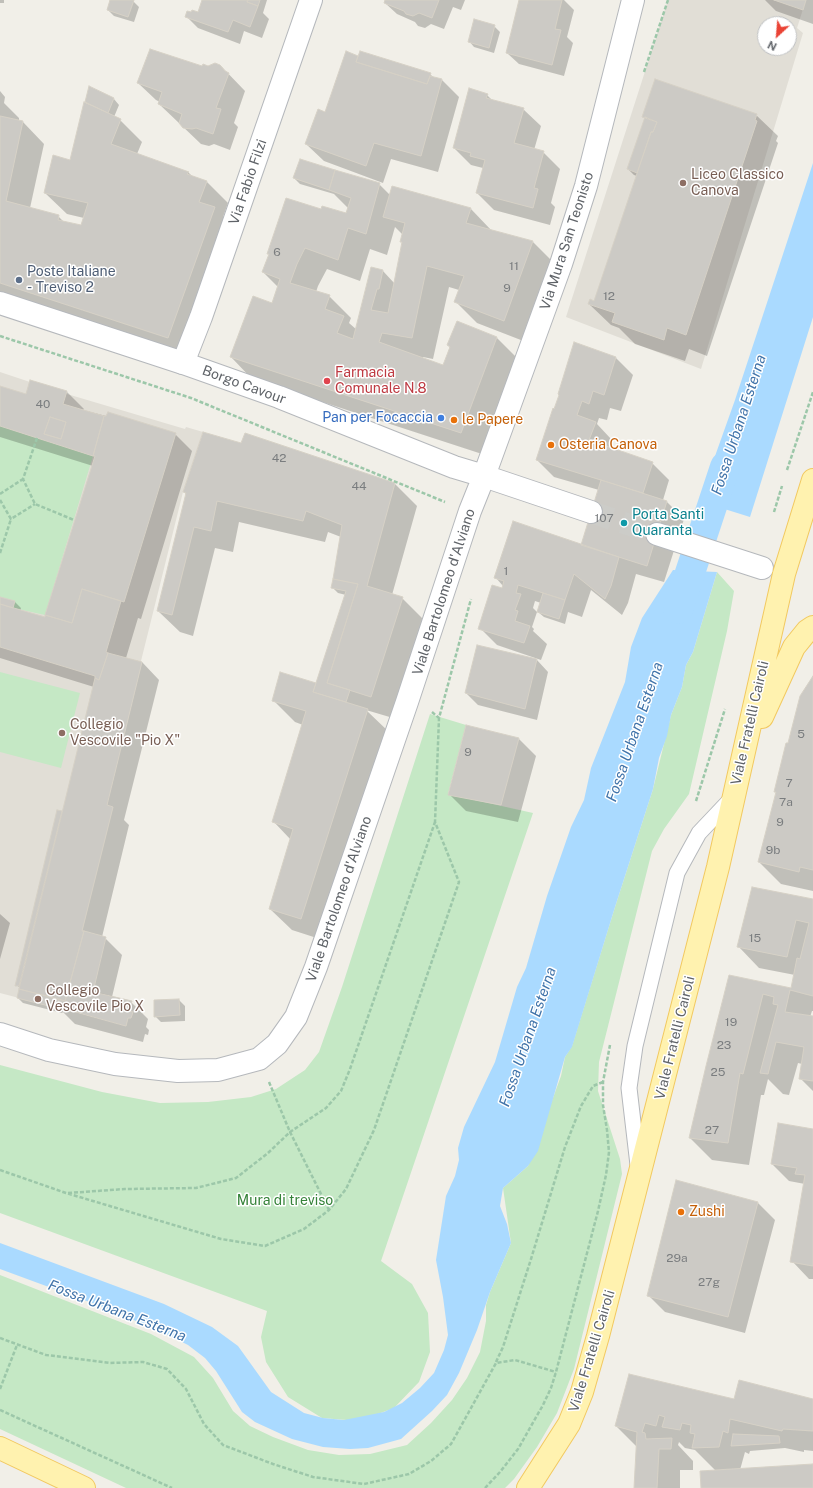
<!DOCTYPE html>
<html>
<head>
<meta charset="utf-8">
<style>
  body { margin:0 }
  #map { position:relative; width:813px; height:1488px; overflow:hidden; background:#f1efe8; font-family:"Public Sans",sans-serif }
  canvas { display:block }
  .north { position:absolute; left:757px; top:16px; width:40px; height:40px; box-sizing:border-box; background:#fff; border:1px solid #bfc1c3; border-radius:50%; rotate:206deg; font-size:11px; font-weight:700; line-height:16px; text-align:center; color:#5f6368 }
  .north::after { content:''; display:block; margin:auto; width:14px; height:18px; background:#ea4335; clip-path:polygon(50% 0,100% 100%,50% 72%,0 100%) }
</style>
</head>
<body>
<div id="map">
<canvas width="813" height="1488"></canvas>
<div class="north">N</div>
</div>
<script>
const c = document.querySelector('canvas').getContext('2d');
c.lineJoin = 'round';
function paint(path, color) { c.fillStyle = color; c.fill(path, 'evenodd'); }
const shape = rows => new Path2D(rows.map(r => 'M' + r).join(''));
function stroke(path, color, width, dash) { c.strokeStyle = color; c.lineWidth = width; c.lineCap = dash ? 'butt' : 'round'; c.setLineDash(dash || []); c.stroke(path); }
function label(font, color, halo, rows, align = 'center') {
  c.font = font + ' "Public Sans",sans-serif'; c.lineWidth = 3; c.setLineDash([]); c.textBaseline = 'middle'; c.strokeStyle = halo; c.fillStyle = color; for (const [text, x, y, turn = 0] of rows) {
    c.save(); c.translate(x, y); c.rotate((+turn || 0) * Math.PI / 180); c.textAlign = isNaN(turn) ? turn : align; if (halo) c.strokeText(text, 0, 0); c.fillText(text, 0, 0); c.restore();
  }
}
paint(shape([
  [668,0,806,0,797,28,803,33,701,369,566,317],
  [765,24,789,24,789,48,765,48],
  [0,372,30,382,30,380,67,391,67,394,185,429,186,427,203,432,183,492,141,661,107,805,113,807,82,931,106,937,93,991,132,1001,129,1011,133,1012,131,1018,128,1018,126,1026,0,993]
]), '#e1ded6');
paint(shape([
  [0,426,93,456,45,615,13,608,15,601,0,597],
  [717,572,734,591,727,631,689,794,664,829,652,851,599,1062,598,1091,620,1159,622,1174,574,1369,557,1413,537,1447,514,1479,505,1488,126,1488,0,1429,0,1275,151,1334,194,1357,213,1378,233,1411,250,1426,273,1437,308,1450,339,1455,370,1454,407,1445,431,1423,452,1400,467,1378,480,1352,486,1321,486,1305,490,1292,511,1243,503,1188,528,1166,561,1076,565,1057,572,1046,615,907,653,789,671,715,682,687,686,665,693,652],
  [0,672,80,693,61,768,0,752],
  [430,714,466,725,448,794,533,813,381,1261,412,1284,428,1313,430,1352,419,1382,394,1408,359,1421,322,1418,288,1397,266,1362,261,1337,267,1311,0,1213,0,1065,102,1092,160,1103,208,1102,251,1097,276,1089,305,1070,319,1052,342,987]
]), '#c5e8c5');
paint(shape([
  [813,163,813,317,750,517,699,501,735,400],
  [673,570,717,572,693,652,686,665,682,687,671,715,667,736,659,758,653,789,615,907,572,1047,565,1057,538,1151,528,1166,503,1188,500,1206,507,1224,511,1243,490,1292,477,1330,459,1373,447,1395,432,1411,401,1439,368,1448,350,1449,323,1447,292,1439,255,1422,242,1412,216,1371,205,1358,188,1345,162,1332,103,1307,0,1269,0,1243,164,1304,212,1327,238,1346,271,1392,304,1413,323,1418,344,1420,384,1412,402,1403,420,1388,434,1373,444,1350,448,1335,443,1297,436,1260,446,1196,455,1176,459,1160,458,1148,464,1127,495,1062,517,987,526,968,547,896,571,827,584,800,591,768,625,682,631,647,642,618]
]), '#aadaff');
paint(shape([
  [0,0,4,0,4,3,0,3],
  [111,0,133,1,139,7,134,22,114,16,108,10],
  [203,0,267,0,263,13,269,19,262,38,244,31,240,44,198,28,186,16,199,13],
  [386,0,465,0,461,10,453,7,444,29,431,24,425,28,418,26,415,22,397,14,385,3],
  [520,0,564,0,574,10,567,37,573,43,564,76,519,64,507,53],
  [765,0,813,0,813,24,776,11],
  [494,26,500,32,494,53,474,47,469,41],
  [347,53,359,57,430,74,434,78,442,80,459,97,438,172,391,159,383,183,324,161,306,144,325,113],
  [220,65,245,91,234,123,238,127,230,150,214,144,209,146,201,144,159,104,160,102,156,100,138,83,203,68],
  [90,88,114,99,119,105,114,117,120,120,142,142,137,154,188,172,192,176,206,181,228,203,223,217,236,230,190,359,0,297,0,91,5,97,4,103,19,118,19,121,23,122,44,144,30,208,58,216,65,223,81,226,84,218,67,214,45,193,71,161,90,106,86,102],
  [487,95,493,101,523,109,541,126,534,150,543,152,560,169,551,203,555,207,550,225,494,210,477,193,483,168,471,165,454,148],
  [756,115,778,136,776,141,778,143,707,356,689,349,685,361,635,344,619,328,611,325,589,304,594,302,637,176,634,175,628,169,645,118],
  [294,178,379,184,390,195,392,187,471,209,492,231,533,242,555,264,526,342,477,323,455,301,459,290,449,287,433,359,423,357,423,359,444,366,457,322,497,338,519,360,482,454,252,379,231,357,273,304,278,287,263,272,270,255,268,253,321,210,346,215,348,208,334,194,300,184],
  [395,227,403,235,403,243,395,284,383,271,371,268,357,330,349,323,351,318,329,296,316,292,318,286,327,269,360,281,370,249,387,255],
  [575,343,616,358,633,375,621,411,610,408,607,420,599,418,597,424,612,440,609,448,652,463,669,480,663,500,667,502,684,519,664,582,636,574,628,603,622,615,591,590,582,617,568,612,565,624,544,617,538,612,541,603,535,601,533,608,537,612,532,627,534,629,533,631,547,644,541,660,497,645,480,628,503,586,496,578,581,546,599,490,554,477,537,460,555,410],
  [0,387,27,395,67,392,84,409,83,410,175,434,192,451,141,619,138,618,126,658,142,662,159,680,124,820,129,825,102,937,105,938,122,955,112,997,131,1002,148,1019,146,1027,149,1030,148,1035,145,1034,143,1042,75,1024,63,1012,62,1013,23,1003,18,998,20,988,17,985,62,812,63,813,94,687,0,658,0,598,15,602,21,608,20,611,45,618,93,466,0,437],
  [245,434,395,484,417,506,392,595,402,598,424,620,393,718,366,710,389,732,323,940,292,930,270,909,291,840,273,821,303,725,295,722,273,700,317,685,346,595,338,593,332,587,341,537,328,532,325,542,239,522,233,552,215,548,193,636,180,632,158,611,187,495,184,492,242,444],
  [478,646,537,660,548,672,537,720,478,705,466,693],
  [813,678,813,891,781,884,759,862,789,744],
  [519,739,536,756,518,822,466,811,449,794],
  [813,900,813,1011,812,1011,810,1017,813,1017,813,1091,800,1078,802,1064,798,1063,789,1095,783,1094,768,1079,764,1095,761,1095,749,1165,712,1160,690,1138,707,1066,730,976,791,990,795,975,759,968,738,946],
  [0,914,10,923,0,959],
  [179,1000,185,1006,185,1021,161,1022,155,1016],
  [813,1130,813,1279,809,1279,792,1261,805,1184,789,1181,772,1164],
  [758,1203,775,1220,745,1333,665,1312,648,1295],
  [629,1376,735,1400,813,1400,813,1451,804,1450,804,1452,785,1448,750,1451,749,1454,745,1452,740,1470,813,1465,813,1488,702,1488,716,1471,695,1450,685,1448,679,1442,678,1445,693,1461,693,1470,680,1470,680,1488,635,1488,637,1447,616,1426]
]), '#0003');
stroke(shape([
  [678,609,725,467]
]), '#aadaff', 30);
const building = shape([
  [110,0,134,0,128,17,107,10,110,0],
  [202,0,248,0,247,2,258,6,250,27,233,20,228,32,185,17,187,11,191,12,192,10,198,12,202,0],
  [248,0,260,0,258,6,247,2,248,0],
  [385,0,439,0,432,18,419,13,413,16,406,14,404,11,384,3,385,0],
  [519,0,562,0,555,29,561,30,552,65,506,53,519,0],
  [774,0,806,0,803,10,774,0],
  [474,19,495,25,489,48,468,42,474,19],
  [150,49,202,66,203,64,208,66,215,63,220,65,225,71,229,73,216,108,221,109,213,134,196,128,192,129,183,128,179,123,182,114,158,104,162,92,137,83,150,49],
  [346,51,358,56,356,62,427,84,430,76,442,79,421,156,374,143,366,166,305,144,318,109,325,112,346,51],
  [360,51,431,73,427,84,356,62,360,51],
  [655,79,757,114,755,120,757,121,686,335,667,328,664,340,612,322,615,313,588,304,590,299,594,301,651,132,653,132,657,122,642,117,655,79],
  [89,86,114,98,108,113,85,102,89,86],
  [469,88,488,94,486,98,524,108,514,143,544,151,534,188,538,189,533,208,476,193,485,160,470,156,471,153,453,148,469,88],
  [84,102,121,119,111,144,189,172,187,174,207,181,199,202,215,207,168,338,0,283,0,116,23,121,6,201,59,215,58,220,81,225,88,203,44,193,53,155,70,160,84,102],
  [645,117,657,122,653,132,651,132,637,173,627,169,645,117],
  [300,159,335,170,329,190,293,178,300,159],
  [335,170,380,183,366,234,348,228,338,260,305,248,297,264,290,283,330,295,325,309,344,316,337,333,353,339,371,267,383,270,379,289,377,289,371,310,388,313,402,242,400,242,405,223,383,217,392,186,471,208,466,223,533,241,504,321,454,302,464,276,427,266,412,338,382,333,379,342,443,365,450,347,447,345,457,321,497,337,461,433,230,357,253,296,272,303,280,279,262,272,269,254,267,254,286,198,321,209,322,206,346,213,351,198,329,190,335,170],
  [574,342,616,357,604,395,593,391,589,404,582,401,577,415,596,422,589,440,653,462,643,493,536,460,553,408,554,409,559,395,558,394,574,342],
  [30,380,67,391,63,404,104,416,93,456,0,426,0,386,26,394,30,380],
  [50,417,66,422,61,439,44,434,50,417],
  [108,412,176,433,124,602,82,589,72,623,45,615,95,456,93,456,104,416,106,416,108,412],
  [50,417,66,422,61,439,44,434,50,417],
  [203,432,241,443,245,433,395,483,367,586,403,597,371,697,327,683,358,584,333,579,342,525,306,511,303,521,217,501,211,531,194,527,172,615,157,611,186,493,183,492,203,432],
  [601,480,667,501,647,566,581,545,601,480],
  [513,521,619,557,611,586,605,599,574,574,565,600,518,585,516,593,521,594,515,610,518,611,515,621,530,626,524,643,478,629,492,585,502,588,504,581,494,578,513,521],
  [333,579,358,584,327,683,350,690,346,702,313,692,346,591,331,588,333,579],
  [82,589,121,601,106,652,108,653,99,680,95,678,95,676,0,647,0,604,45,617,45,615,72,623,82,589],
  [543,593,565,600,559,619,537,612,543,593],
  [0,597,15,601,13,608,0,604,0,597],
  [477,645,537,659,525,709,465,693,477,645],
  [108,653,142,662,107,805,113,807,82,931,84,931,65,1001,19,989,95,678,99,680,108,653],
  [280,672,316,683,313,692,368,709,301,919,269,909,293,829,272,822,306,711,272,701,280,672],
  [813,676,813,870,800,867,799,872,758,862,776,792,774,792,786,743,788,743,800,696,813,676],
  [466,725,519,738,501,805,448,795,466,725],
  [57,810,62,811,19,986,15,986,57,810],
  [752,887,813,899,813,996,790,990,785,1012,813,1016,813,1081,799,1079,804,1047,776,1042,768,1074,760,1073,778,1005,773,1004,774,997,763,994,743,1074,740,1073,728,1143,689,1138,706,1066,729,975,791,988,797,958,800,959,809,923,796,920,787,957,737,947,752,887],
  [84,931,106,937,93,992,132,1001,129,1011,133,1012,131,1018,128,1018,126,1026,57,1007,59,999,65,1001,84,931],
  [19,989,59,999,57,1008,17,998,19,989],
  [179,999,180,1015,154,1017,154,1000,179,999],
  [778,1123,813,1129,813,1266,790,1262,805,1175,795,1174,797,1168,771,1164,778,1123],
  [676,1180,758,1202,728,1317,647,1296,676,1180],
  [629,1374,734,1399,739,1380,813,1399,813,1431,783,1429,782,1431,730,1419,728,1433,723,1431,719,1447,692,1448,695,1434,690,1433,691,1425,682,1423,680,1430,662,1427,665,1417,659,1415,656,1426,645,1423,642,1432,645,1433,646,1439,672,1438,671,1449,659,1449,657,1488,634,1488,637,1432,615,1426,629,1374],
  [733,1434,779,1436,780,1443,731,1446,733,1434],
  [813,1464,813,1488,701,1488,700,1471,813,1464]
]);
paint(building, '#cccac5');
stroke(building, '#d6d1c6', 1);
stroke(shape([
  [591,512,657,534]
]), '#ccccc8', 22, [22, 11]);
const service = shape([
  [638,1165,629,1088,635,1046,677,873,699,833,734,796]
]);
const pedestrian = shape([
  [484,476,591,512],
  [657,534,762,568]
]);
const minor = shape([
  [183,363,201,317,311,0],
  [484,476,561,264,586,186,633,0]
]);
const tertiary = shape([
  [0,303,183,363,279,397,454,467,484,476,470,511,407,702,316,967,296,1017,277,1044,259,1059,218,1070,178,1071,115,1064,49,1050,0,1034]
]);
const primary = shape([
  [762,717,794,647,807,631,813,627],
  [0,1448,84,1488],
  [528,1488,569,1424,582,1392,598,1336,718,867,784,574,813,480]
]);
stroke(service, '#b5b8bc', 17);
stroke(pedestrian, '#b5b8bc', 24);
stroke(minor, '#b5b8bc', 24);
stroke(tertiary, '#b5b8bc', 24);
stroke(primary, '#f2c960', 24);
stroke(shape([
  [644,72,668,0],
  [0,336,191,398,445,502],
  [37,438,23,479,35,504,74,520],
  [787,470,813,392],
  [0,494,23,479],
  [0,500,11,519,35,504],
  [774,512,782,486],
  [0,553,11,519],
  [432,712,439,718,471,599],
  [696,801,725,709],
  [269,1082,290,1132,329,1210],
  [0,1170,66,1193,221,1239,265,1246,304,1229,329,1210,346,1189,374,1130,459,882,435,822,439,718],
  [68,1193,125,1189,196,1188,236,1178,268,1153,290,1132,326,1108,341,1091,350,1069,435,822],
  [0,1338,46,1355,110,1363,143,1362,167,1369,186,1389,204,1424,223,1445,273,1464,313,1477,364,1484,409,1474,431,1461,451,1444,496,1363,515,1360,556,1372],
  [496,1362,503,1347,531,1259,565,1147,581,1106,593,1086,603,1082],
  [0,1389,17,1345],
  [0,1410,172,1488],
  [485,1488,500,1472,518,1449,543,1405,551,1388,556,1372,598,1211,606,1175,609,1152,607,1130,603,1105,603,1082,610,1045]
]), '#9cc7a9', 2.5, [4, 2]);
stroke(service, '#fff', 15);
stroke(pedestrian, '#fff', 22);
stroke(minor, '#fff', 22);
stroke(tertiary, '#fff', 22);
stroke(primary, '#fff2af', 22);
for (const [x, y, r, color] of [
  [683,183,4,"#8d6e63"],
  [19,280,4,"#5c6f8a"],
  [327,381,4,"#e0444e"],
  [441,418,4,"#3f7fe0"],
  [454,420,4,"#e8710a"],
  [551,445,4,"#e8710a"],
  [624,523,4,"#0f9aa8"],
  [62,733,4,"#8d6e63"],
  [38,999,4,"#8d6e63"],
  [681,1212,4,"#e8710a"]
]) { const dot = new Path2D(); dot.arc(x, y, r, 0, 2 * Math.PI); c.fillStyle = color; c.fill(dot); stroke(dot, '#fff', 1.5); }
label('12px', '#7a7d7f', null, [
  ["6",277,252],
  ["11",514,266],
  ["9",507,288],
  ["12",609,296],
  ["40",43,404],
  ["42",279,458],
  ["44",359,486],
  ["107",604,518],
  ["1",506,571],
  ["5",801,734],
  ["9",468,752],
  ["7",789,783],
  ["7a",786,802],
  ["9",780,822],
  ["9b",773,850],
  ["15",755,938],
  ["19",731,1022],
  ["23",724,1045],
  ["25",718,1072],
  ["27",712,1130],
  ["29a",677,1258],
  ["27g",709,1282]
]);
label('14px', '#785e54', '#fff', [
  ["Liceo Classico",691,175],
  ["Canova",691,191],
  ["Collegio",70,725],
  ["Vescovile \"Pio X\"",70,741],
  ["Collegio",46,991],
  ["Vescovile Pio X",46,1007]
], 'left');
label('14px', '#5f6368', '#fff', [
  ["Via Fabio Filzi",248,182,-71],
  ["Via Mura San Teonisto",567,241,-72],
  ["Borgo Cavour",244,385,20],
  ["Viale Bartolomeo d'Alviano",444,592,-72],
  ["Viale Fratelli Cairoli",750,723,-77],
  ["Viale Bartolomeo d'Alviano",339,899,-71],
  ["Viale Fratelli Cairoli",675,1038,-76],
  ["Viale Fratelli Cairoli",592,1351,-73]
]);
label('14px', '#4e5e75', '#fff', [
  ["Poste Italiane",27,272],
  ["- Treviso 2",27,288]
], 'left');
label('14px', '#be3a42', '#fff', [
  ["Farmacia",335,373],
  ["Comunale N.8",335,389]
], 'left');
label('14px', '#366cbe', '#fff', [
  ["Pan per Focaccia",433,418]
], 'right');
label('14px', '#c56008', '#fff', [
  ["le Papere",462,420],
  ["Osteria Canova",559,445],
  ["Zushi",689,1212]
], 'left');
label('14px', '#0d838f', '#fff', [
  ["Porta Santi",632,515],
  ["Quaranta",632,531]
], 'left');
label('14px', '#348238', '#fff', [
  ["Mura di treviso",285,1201]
]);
label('italic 15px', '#4174aa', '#fff', [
  ["Fossa Urbana Esterna",739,425,-72],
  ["Fossa Urbana Esterna",635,732,-71],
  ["Fossa Urbana Esterna",528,1037,-71],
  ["Fossa Urbana Esterna",117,1311,21]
]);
</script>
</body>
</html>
